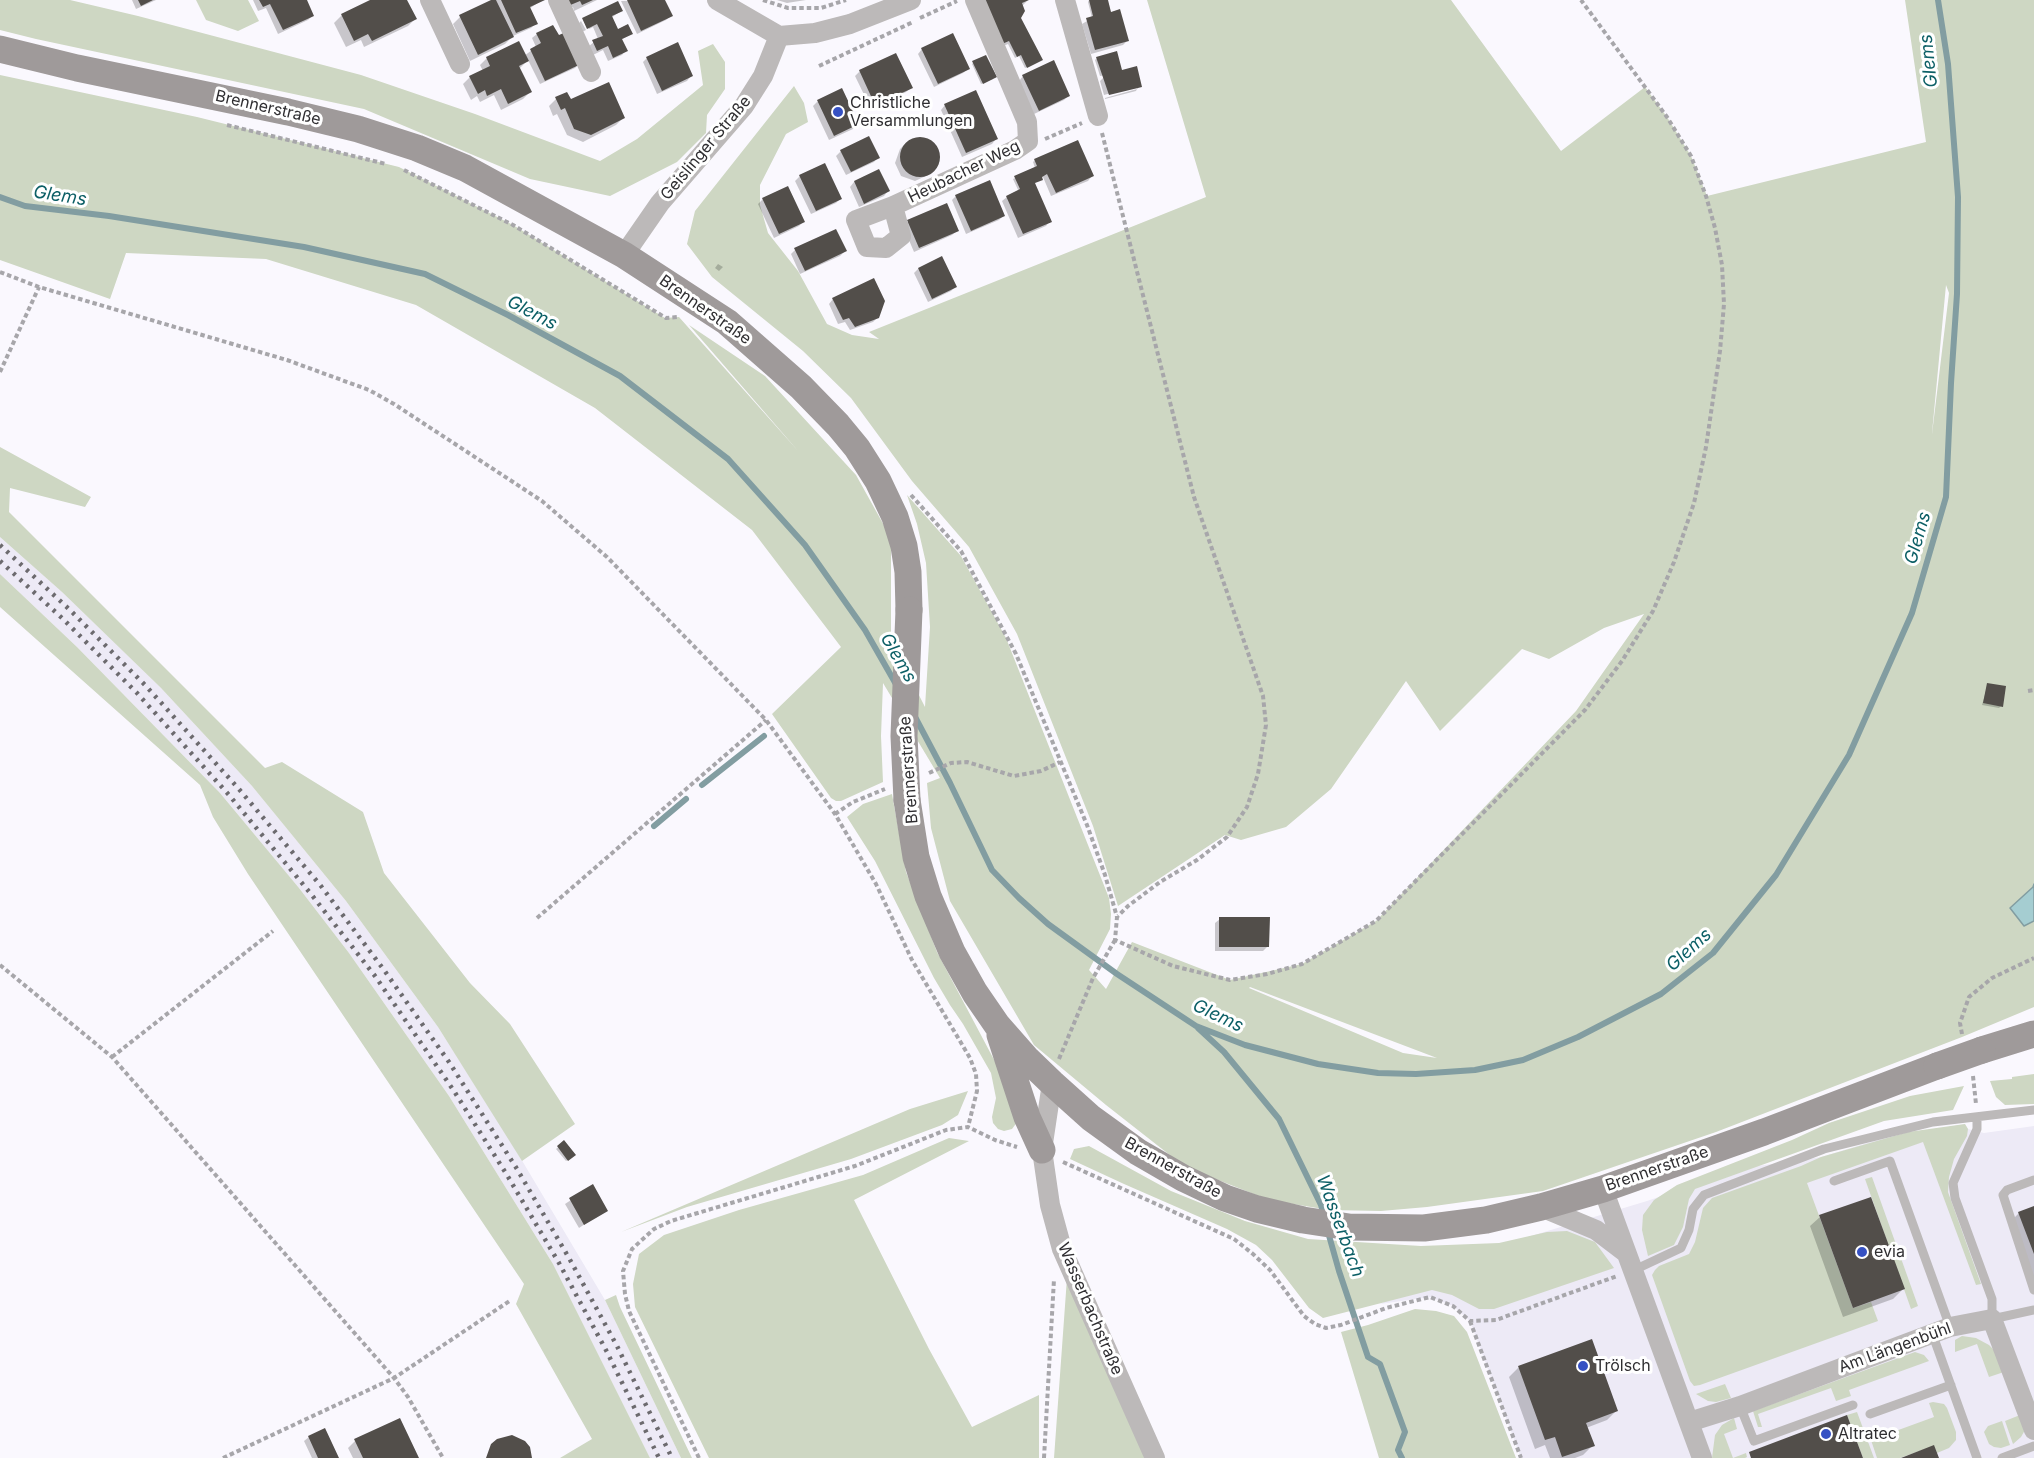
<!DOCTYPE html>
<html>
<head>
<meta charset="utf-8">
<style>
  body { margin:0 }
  canvas { display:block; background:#faf8fe }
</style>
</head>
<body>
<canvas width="2034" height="1458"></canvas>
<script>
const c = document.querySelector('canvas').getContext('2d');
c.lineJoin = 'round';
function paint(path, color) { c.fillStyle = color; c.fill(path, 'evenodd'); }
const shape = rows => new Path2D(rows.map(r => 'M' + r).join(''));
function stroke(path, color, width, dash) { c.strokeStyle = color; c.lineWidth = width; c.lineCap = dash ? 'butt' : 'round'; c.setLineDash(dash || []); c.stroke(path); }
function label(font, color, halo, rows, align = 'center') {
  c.font = font + ' Inter,sans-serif'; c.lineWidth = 6; c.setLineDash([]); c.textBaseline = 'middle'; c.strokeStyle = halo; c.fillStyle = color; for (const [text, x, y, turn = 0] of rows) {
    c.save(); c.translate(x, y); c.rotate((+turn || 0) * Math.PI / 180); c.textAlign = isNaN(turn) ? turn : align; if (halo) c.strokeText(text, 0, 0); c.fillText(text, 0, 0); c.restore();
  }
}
paint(shape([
  [0,537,62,592,161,688,252,786,346,901,438,1027,511,1142,605,1300,681,1458,650,1458,553,1264,449,1096,349,953,299,888,220,793,77,647,0,574],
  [1965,1124,1968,1129,1984,1133,2034,1126,2034,1458,1521,1458,1470,1321,1453,1306,1430,1297,1380,1304,1501,1245,1647,1201,1743,1168,1821,1157,1880,1139]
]), '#edeaf6');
paint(shape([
  [0,0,70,0,138,16,361,75,475,114,600,161,637,139,703,85,698,51,713,44,725,62,725,89,707,115,706,133,677,162,610,196,530,179,364,109,36,39,0,30],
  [196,0,248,0,259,21,238,31,206,20],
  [1147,0,1451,0,1561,151,1645,87,1667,117,1691,156,1707,196,1926,142,1905,0,2034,0,2034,1007,1962,1037,1716,1132,1543,1191,1427,1207,1381,1211,1329,1210,1269,1200,1185,1167,1106,1105,1034,1045,950,901,931,828,927,783,940,778,883,683,881,736,883,782,841,801,836,801,831,798,772,714,841,647,752,530,595,408,416,305,266,259,126,253,110,299,0,260,0,75,197,117,399,167,513,225,665,318,679,317,799,452,689,325,765,376,856,475,891,538,891,640,925,707,930,627,926,563,917,524,907,495,961,556,1006,638,1109,898,1111,914,1110,929,1089,970,1106,989,1132,942,1230,980,1302,964,1376,921,1576,711,1644,614,1604,628,1549,659,1522,649,1440,731,1406,681,1331,789,1286,827,1241,840,1225,835,1118,906,1093,826,1017,634,969,547,912,481,851,398,803,351,712,277,687,244,695,211,794,86,804,103,808,122,786,134,760,185,760,205,768,233,798,271,827,324,852,335,879,339,869,332,1206,197],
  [1946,285,1949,293,1932,434,1932,433],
  [1249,988,1250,987,1437,1058,1403,1053],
  [0,447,91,497,85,507,10,488,9,512,265,768,282,762,363,812,384,873,470,983,510,1024,575,1124,522,1161,438,1027,346,901,252,786,161,688,62,592,0,537],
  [0,574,77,647,220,793,299,888,349,953,449,1096,553,1264,650,1458,560,1458,592,1439,516,1304,524,1284,248,874,213,817,200,785,0,607],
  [892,794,906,872,937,952,1000,1071,1018,1121,1012,1129,1004,1131,998,1129,993,1123,992,1117,996,1098,991,1073,963,1024,950,1005,934,978,875,861,847,817,863,804],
  [2034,1074,2034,1104,2005,1105,1996,1097,1990,1081,2012,1079,2012,1077],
  [1964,1086,1953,1110,1884,1121,1695,1189,1689,1199,1683,1227,1674,1245,1648,1256,1642,1230,1643,1215,1654,1200,1677,1185,1792,1140,1829,1123,1910,1096],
  [968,1091,958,1115,942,1125,851,1159,687,1207,621,1232,910,1109],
  [1965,1124,1968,1129,1967,1136,1954,1159,1949,1177,1948,1192,1981,1284,1976,1285,1923,1142,1807,1183,1853,1308,1871,1302,1878,1321,1700,1385,1694,1386,1690,1381,1652,1275,1655,1270,1659,1266,1689,1254,1695,1242,1703,1208,1712,1198,1801,1166,1821,1157,1908,1132],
  [949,1138,969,1141,854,1200,929,1349,972,1427,1039,1395,1039,1458,709,1458,635,1307,633,1284,639,1254,664,1235,739,1210,863,1175],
  [1089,1146,1171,1191,1245,1221,1308,1239,1421,1246,1499,1243,1547,1232,1567,1231,1595,1242,1614,1268,1494,1309,1479,1309,1452,1295,1432,1290,1323,1318,1309,1308,1272,1260,1256,1245,1227,1229,1124,1184,1070,1159,1074,1149],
  [1872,1177,1918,1306,1911,1309,1865,1179],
  [1067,1278,1148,1458,1054,1458],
  [616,1295,620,1307,692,1458,681,1458,605,1300],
  [1415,1309,1436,1311,1454,1316,1467,1332,1516,1458,1379,1458,1341,1332,1368,1325],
  [1962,1336,1976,1338,1989,1345,1995,1351,2004,1372,1989,1377,1977,1344,1955,1352,1955,1340],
  [1915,1352,1924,1355,1929,1361,1849,1390,1851,1396,1836,1401,1831,1388,1758,1414,1762,1427,1758,1427,1753,1411],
  [1725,1384,1731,1398,1716,1402,1708,1401,1696,1394],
  [1933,1402,1944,1404,1947,1408,1956,1432,1956,1440,1949,1448,1937,1453,1934,1446,1900,1458,1877,1458,1871,1440,1934,1417,1929,1403],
  [1857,1412,1874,1458,1863,1458,1847,1415],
  [2020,1415,2025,1430,2021,1437,2013,1444,2005,1421],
  [1734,1418,1737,1429,1724,1434,1733,1458,1746,1453,1747,1457,1745,1458,1712,1458,1715,1435,1722,1425],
  [2002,1421,2010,1445,2001,1448,1994,1447,1989,1444,1984,1432,1988,1426]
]), '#ced7c3');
const water = shape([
  [2034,884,2034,921,2024,926,2010,908,2033,887,2034,884]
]);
paint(water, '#a5cdd1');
stroke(water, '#829da1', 1.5);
paint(shape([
  [132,0,156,0,136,9],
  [253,0,305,0,313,15,308,20,278,34,266,8,258,11],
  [373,0,406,0,415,19,408,26,364,47,361,40,346,47,334,23,342,15],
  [494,0,542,0,529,9,536,23,531,28,513,36,505,44,470,61,453,24,460,17],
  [555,0,597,0,574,11,573,7,561,12],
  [664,0,671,16,666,20,637,34,621,1],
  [777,0,806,0,787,3],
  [1028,0,1022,6,1019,18,1039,61,1025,68,1019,56,1015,58,1008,44,994,50,975,8],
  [1089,0,1106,0,1110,13,1127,41,1123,45,1091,54,1082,24,1092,18,1088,2],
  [621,11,611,18,617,31,631,34,621,40,626,50,622,55,608,61,603,50,593,55,589,46,598,39,593,27,589,29,584,19],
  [581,21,586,30,582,32,578,24],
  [537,34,579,64,575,68,540,84,528,60,519,69,530,92,523,99,501,110,494,95,480,102,477,96,471,100,463,84,470,77,483,71,480,65,487,58,524,56,536,47,532,38],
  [922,49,968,69,963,73,934,87,918,54],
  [647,58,691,76,687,81,657,94,643,62],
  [1097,58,1121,72,1140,86,1137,89,1137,86,1104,95,1100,81,1106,75,1100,76,1095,60],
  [973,63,993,79,981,84,972,64],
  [860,71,911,88,906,92,871,109,855,76],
  [1023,76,1068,96,1064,100,1034,114,1019,81],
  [1137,89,1136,91,1105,99,1105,98],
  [842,90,858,124,853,129,829,140,813,106,817,102],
  [556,99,570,101,623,118,616,125,583,142,567,135,557,114,553,116,549,106],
  [945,105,996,139,992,144,962,157,941,110],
  [919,138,932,143,938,156,933,170,928,175,915,181,901,176,895,163,900,149,905,144],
  [841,151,878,157,874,162,846,175,836,156],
  [1035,160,1092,176,1088,181,1051,196,1043,177,1033,184,1050,221,1046,226,1018,238,1002,201,1007,197,1019,192,1013,179,1035,168,1033,162],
  [879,171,888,191,884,196,859,207,850,187,854,182],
  [800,176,840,199,836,203,811,214,795,181],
  [956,196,1003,216,999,220,966,234,952,200],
  [763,199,803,222,799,226,774,238,758,204],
  [946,205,957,231,952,235,914,252,903,226,907,222],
  [795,250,845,251,840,256,800,274,791,254],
  [718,264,723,267,719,271,715,268],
  [918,269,955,287,951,291,928,302,914,273],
  [833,299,878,317,873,322,850,330,845,322,838,324,829,304],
  [1988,684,2001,706,1999,708,1982,705],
  [1220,919,1268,946,1263,951,1215,951,1215,923],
  [564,1142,574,1155,566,1161,556,1149],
  [592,1186,606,1210,579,1228,565,1204],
  [2034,1207,2034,1290,2009,1223,2019,1213],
  [1820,1217,1903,1289,1893,1299,1843,1317,1810,1226],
  [1591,1341,1616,1411,1607,1420,1586,1428,1593,1445,1583,1455,1575,1458,1550,1458,1545,1445,1535,1449,1509,1377,1518,1368],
  [309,1437,337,1458,312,1458,304,1441],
  [355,1441,417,1458,353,1458,348,1448]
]), '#0003');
stroke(shape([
  [0,197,25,206,109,216,304,247,425,274,508,315,620,376,728,459,805,545,865,630,897,686],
  [914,715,950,783,992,870,1019,898,1048,924,1117,974,1196,1026,1245,1045,1318,1064,1378,1073,1416,1074,1475,1070,1523,1060,1578,1037,1661,994,1713,953,1776,875,1849,755,1912,613,1946,497,1951,383,1957,294,1958,197,1948,64,1938,0],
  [702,785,764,736],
  [654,826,686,799],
  [1198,1028,1224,1052,1279,1119,1321,1205,1324,1216],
  [1328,1232,1339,1271,1368,1357,1380,1364,1405,1432,1398,1450,1402,1458]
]), '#829da1', 6);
paint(shape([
  [138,0,153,0,141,6],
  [259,0,307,0,314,16,283,30,270,4,263,7],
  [370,0,407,0,417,19,372,41,368,34,354,41,341,14],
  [491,0,496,0,514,37,478,55,459,15],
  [501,0,545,0,530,7,538,24,516,33],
  [566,0,593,0,582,5,580,1,568,6],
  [627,0,665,0,673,16,641,31],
  [981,0,1029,0,1022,3,1025,11,1021,18,1043,60,1027,68,1021,55,1017,57,1009,41,1002,44],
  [1089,0,1108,0,1111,12,1120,9,1129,41,1095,50,1086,18,1093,16],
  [618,1,623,11,612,16,618,29,628,24,633,34,622,39,628,51,613,58,608,46,597,51,592,40,603,36,597,24,587,29,582,18],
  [553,25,559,35,566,32,581,64,545,81,530,49,541,43,536,33],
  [953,33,970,69,938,84,921,48],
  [519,41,529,61,519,66,532,92,508,104,501,89,487,96,485,90,478,94,469,76,490,66,486,57],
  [678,42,693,76,662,91,646,57],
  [1117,51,1122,70,1137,66,1142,87,1109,95,1096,57],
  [896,53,913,88,875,105,859,70],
  [986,55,997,77,983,84,972,61],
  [1054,60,1070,96,1039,111,1022,75],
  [609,82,625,118,591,135,574,129,565,108,561,110,555,97,567,92,571,99],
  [842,88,859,124,834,136,817,100],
  [976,90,998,139,966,153,944,104],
  [869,136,880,158,851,172,840,150],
  '900 157a20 20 0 1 1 40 0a20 20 0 1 1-40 0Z',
  [1078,140,1094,176,1056,193,1047,174,1042,177,1043,180,1035,183,1052,222,1023,234,1006,196,1020,189,1014,176,1037,166,1034,159],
  [825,163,842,199,816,211,799,175],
  [879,169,890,191,864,204,854,181],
  [990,180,1005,216,971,231,955,195],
  [788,186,805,222,779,234,762,198],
  [947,203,959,231,919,248,907,220],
  [836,229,847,251,805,271,794,248],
  [942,256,957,287,932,299,918,268],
  [874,278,885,301,879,318,855,327,849,318,843,320,832,298],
  [1987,683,2006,686,2003,707,1983,703],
  [1219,917,1270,917,1269,947,1219,947],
  [564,1140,576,1155,568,1161,557,1146],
  [593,1184,608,1211,584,1225,569,1198],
  [1871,1197,1905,1289,1853,1308,1819,1215],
  [2034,1206,2034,1254,2018,1212],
  [1592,1339,1618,1411,1586,1423,1595,1446,1562,1457,1555,1437,1545,1440,1518,1366],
  [1847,1415,1863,1458,1751,1458,1749,1452],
  [400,1418,419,1458,363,1458,354,1439],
  [325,1428,339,1458,318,1458,308,1436],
  [512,1435,525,1441,530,1447,532,1458,486,1458,491,1444,497,1439],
  [1934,1445,1939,1458,1901,1458]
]), '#524e4a');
stroke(shape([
  [763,0,788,8,821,8,846,0],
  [920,18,957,1],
  [819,66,913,22],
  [227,125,386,164],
  [1102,133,1194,497,1263,696,1266,725,1258,774,1247,807,1227,837,1197,860,1160,882,1128,906,1118,916],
  [1045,139,1082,123],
  [404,170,513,225,666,318,678,317],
  [0,272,39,287,287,360,369,390,394,404,542,501,607,557,766,720,835,814,876,884,912,960,970,1058,976,1074,977,1091,968,1127],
  [0,372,39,287],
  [911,495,961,551,1016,654,1087,825,1105,875,1117,917,1115,940,1173,966,1230,980,1267,974,1302,964,1376,921,1585,710,1622,661,1653,611,1674,562,1694,503,1706,447,1720,351,1724,304,1722,265,1715,228,1706,196,1691,156,1667,117,1581,0],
  [2028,691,2034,690],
  [929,773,951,763,967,762,1014,776,1041,771,1060,762],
  [835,814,853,802,885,789],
  [537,918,766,720],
  [0,965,112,1057,394,1378,408,1397,443,1458],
  [1962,1034,1960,1023,1969,997,1992,978,2034,958],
  [112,1057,273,931],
  [1059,1059,1093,978,1115,940],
  [1973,1076,1976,1104],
  [1063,1162,1234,1239,1253,1254,1270,1270,1304,1316,1315,1324,1326,1328,1341,1325,1386,1308,1430,1297,1453,1306,1470,1321,1496,1320,1617,1276],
  [1470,1321,1521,1458],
  [223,1458,394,1378,511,1300],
  [699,1458,629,1311,625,1294,623,1271,632,1249,654,1229,671,1221,855,1166,946,1130,968,1127,995,1140,1017,1147],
  [1044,1458,1054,1279]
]), '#a7a6aa', 4, [4.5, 3]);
stroke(shape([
  [1977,1117,1977,1129,1953,1183,1955,1198,1992,1299,1992,1319,2034,1310],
  [2034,1180,2007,1190,2003,1195,2034,1290],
  [1834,1181,1890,1161,1950,1327],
  [1632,1271,1681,1248,1689,1230,1693,1209,1704,1195,1824,1149,1933,1122,2034,1110],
  [1932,1333,1977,1458],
  [1740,1406,1754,1441,1853,1405],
  [1870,1414,1951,1385],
  [2002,1458,2034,1446]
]), '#bcb9b9', 9);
stroke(shape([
  [430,0,460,64],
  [558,0,591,72],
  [717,0,779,36,815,33,850,24,911,0],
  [1065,0,1098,116],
  [893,206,901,236,886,248,867,247,856,220,893,206,1015,150,1028,141,1027,122,975,0],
  [624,255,660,203,744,106,763,76,779,36],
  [1052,1083,1042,1150,1050,1205,1062,1249,1155,1458],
  [1603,1189,1702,1458],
  [1541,1207,1596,1230,1625,1252],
  [1689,1422,1740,1406,1950,1327,1992,1319,2034,1430]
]), '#bcb9b9', 20);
stroke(shape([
  [0,49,77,68,288,112,358,129,417,148,465,168,624,255,727,322,801,387,838,425,857,448,878,481,895,517,904,546,908,572,909,610],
  [907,800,916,857,928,896,952,952,975,993,997,1025,1026,1058,1052,1083,1091,1118,1138,1152,1183,1178,1225,1198,1257,1209,1303,1220,1349,1227,1424,1228,1486,1220,1541,1207,1603,1189,1764,1132,1937,1066],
  [1000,1035,1027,1117,1042,1150],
  [1982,1050,2034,1034]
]), '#9f9a9a', 27);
stroke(shape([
  [0,545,70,610,146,686,238,788,321,886,384,970,449,1062,517,1169,569,1258,617,1346,672,1458],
  [0,561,62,618,137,693,229,795,311,894,375,976,454,1091,507,1175,559,1263,607,1352,659,1458]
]), '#6c6a6e', 4.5, [3, 6]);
stroke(shape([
  [907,800,904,736,909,610],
  [1937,1066,1982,1050]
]), '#9f9a9a', 27);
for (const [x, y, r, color] of [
  [838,112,6,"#3651c3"],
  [1862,1252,6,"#3651c3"],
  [1583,1366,6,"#3651c3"],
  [1826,1434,6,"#3651c3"]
]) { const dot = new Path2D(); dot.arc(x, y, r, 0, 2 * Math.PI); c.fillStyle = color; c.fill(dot); stroke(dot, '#fff', 2); }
label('16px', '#2f2e31', '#fff', [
  ["Christliche",850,103],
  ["Versammlungen",850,121],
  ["evia",1874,1252],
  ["Trölsch",1595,1366],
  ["Altratec",1838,1434]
], 'left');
label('16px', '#2f2e31', '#fff', [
  ["Brennerstraße",268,108,13],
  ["Geislinger Straße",706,148,-50],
  ["Heubacher Weg",964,172,-26],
  ["Brennerstraße",705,310,35],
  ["Brennerstraße",909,770,-94],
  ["Brennerstraße",1173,1168,29],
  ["Brennerstraße",1657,1169,-19],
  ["Wasserbachstraße",1090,1309,67],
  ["Am Längenbühl",1895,1348,-20]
]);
label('italic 18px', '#0c5f66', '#fff', [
  ["Glems",1929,61,-96],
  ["Glems",60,196,9],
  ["Glems",532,313,28],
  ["Glems",1918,538,-74],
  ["Glems",898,658,60],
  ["Glems",1689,950,-42],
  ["Glems",1218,1016,25],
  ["Wasserbach",1340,1226,70]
]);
</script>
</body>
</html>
